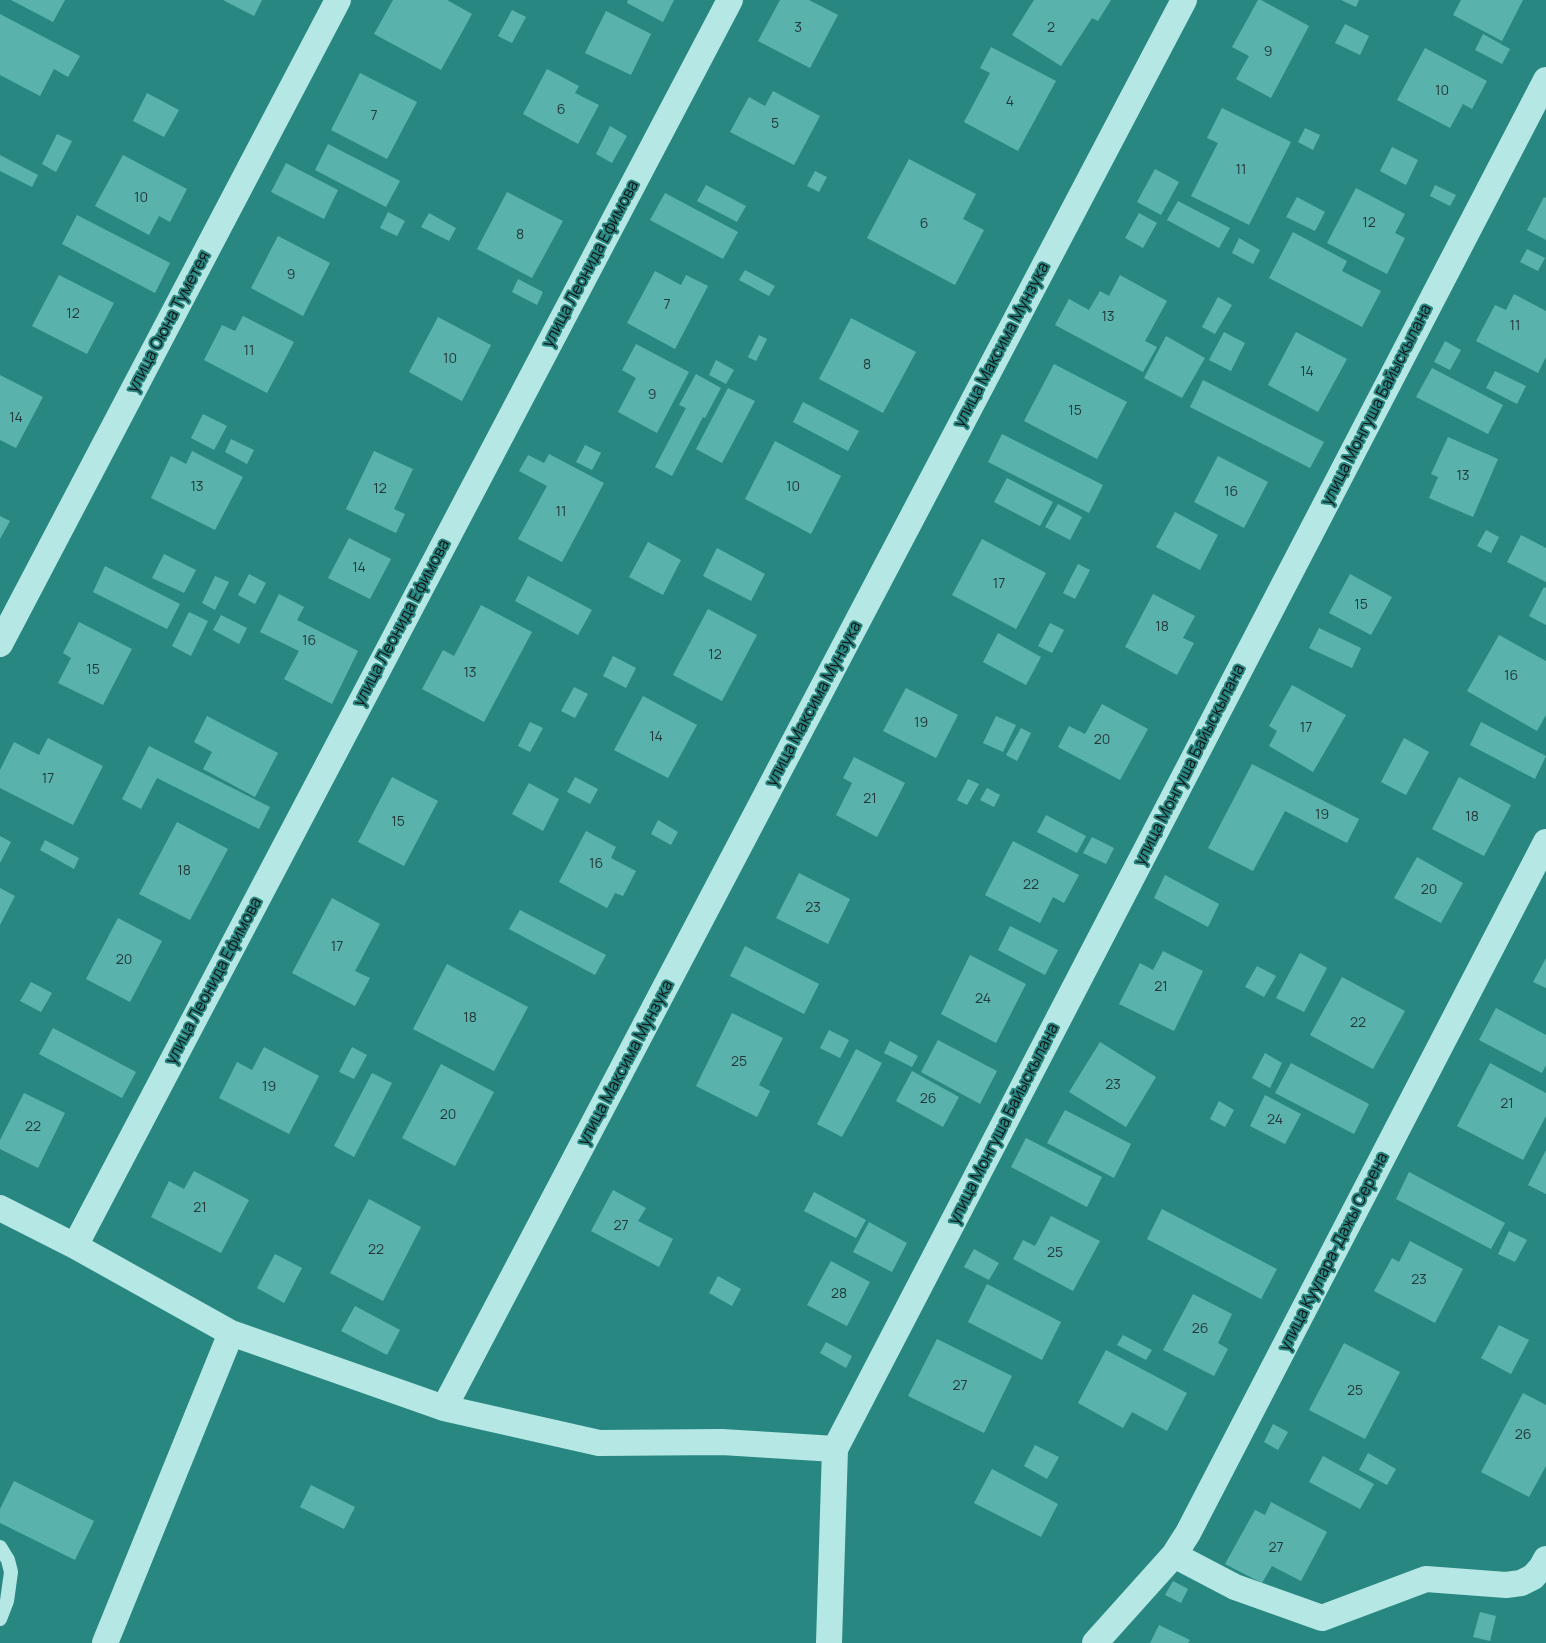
<!DOCTYPE html>
<html>
<head>
<meta charset="utf-8">
<style>
  body { margin:0 }
  canvas { display:block; background:#298782 }
</style>
</head>
<body>
<canvas width="1546" height="1643"></canvas>
<script>
const c = document.querySelector('canvas').getContext('2d');
c.lineJoin = 'round';
function paint(path, color) { c.fillStyle = color; c.fill(path, 'evenodd'); }
const shape = rows => new Path2D(rows.map(r => 'M' + r).join(''));
function stroke(path, color, width, dash) { c.strokeStyle = color; c.lineWidth = width; c.lineCap = dash ? 'butt' : 'round'; c.setLineDash(dash || []); c.stroke(path); }
function label(font, color, halo, rows, align = 'center') {
  c.font = font + ' Manrope,sans-serif'; c.lineWidth = 4; c.setLineDash([]); c.textBaseline = 'middle'; c.strokeStyle = halo; c.fillStyle = color; for (const [text, x, y, turn = 0] of rows) {
    c.save(); c.translate(x, y); c.rotate((+turn || 0) * Math.PI / 180); c.textAlign = isNaN(turn) ? turn : align; if (halo) c.strokeText(text, 0, 0); c.fillText(text, 0, 0); c.restore();
  }
}
paint(shape([
  [11,0,65,0,53,22],
  [223,0,262,0,254,16],
  [393,0,447,0,472,14,441,70,374,34],
  [628,0,674,0,663,22,627,3],
  [780,0,809,0,838,15,810,68,758,41],
  [1034,0,1111,0,1098,21,1092,18,1061,66,1012,35],
  [1258,0,1261,0,1309,26,1271,98,1236,79,1249,56,1232,47],
  [1341,0,1359,0,1356,7],
  [1461,0,1523,0,1502,41,1453,15],
  [512,10,526,17,512,43,498,36],
  [606,11,651,34,631,75,585,53],
  [0,14,80,56,68,77,54,69,40,96,0,75],
  [1345,24,1369,36,1360,55,1335,43],
  [1483,34,1510,49,1502,64,1475,50],
  [991,47,1056,81,1018,151,964,122,990,73,980,68],
  [1425,48,1487,81,1472,109,1463,104,1450,128,1397,100],
  [547,69,579,86,575,93,599,105,578,144,523,114],
  [360,73,417,102,387,159,331,130],
  [773,91,820,116,794,165,730,132,749,97,765,106],
  [147,93,179,110,164,137,133,121],
  [1222,108,1291,142,1249,225,1191,196,1218,143,1207,138],
  [610,126,627,136,612,163,596,154],
  [1305,128,1320,135,1313,150,1298,142],
  [57,134,72,141,56,172,42,164],
  [328,144,400,181,386,207,315,170],
  [1392,147,1418,160,1406,185,1380,171],
  [0,155,38,175,32,187,0,171],
  [123,155,187,189,170,222,159,216,149,235,95,206],
  [909,159,976,194,963,219,984,230,955,285,867,238],
  [286,163,338,190,324,219,271,192],
  [1155,169,1179,182,1161,215,1137,202],
  [815,171,827,177,819,192,807,186],
  [706,185,746,206,737,222,697,201],
  [1435,185,1456,195,1450,206,1430,196],
  [1356,188,1405,214,1395,233,1405,238,1387,274,1327,243],
  [507,192,563,221,532,278,477,249],
  [665,193,738,232,723,259,650,220],
  [1297,197,1325,212,1315,231,1286,217],
  [1544,197,1546,198,1546,240,1527,230],
  [1178,201,1230,228,1219,248,1167,220],
  [388,212,405,221,397,236,380,228],
  [429,213,456,228,449,241,421,227],
  [1139,213,1157,223,1143,248,1125,238],
  [77,215,170,263,155,293,62,244],
  [1293,232,1347,261,1342,271,1381,291,1362,327,1269,278],
  [278,236,330,263,303,316,251,288],
  [1239,238,1260,250,1253,264,1232,253],
  [1527,249,1545,258,1538,271,1520,262],
  [745,270,775,286,769,296,739,280],
  [655,271,681,285,686,275,708,286,675,349,627,323],
  [59,275,114,303,87,354,32,326],
  [1120,275,1167,301,1145,341,1157,347,1143,372,1055,325,1069,299,1089,310,1100,291,1109,296],
  [518,279,543,292,537,305,512,292],
  [1514,294,1546,311,1546,357,1538,373,1476,341,1495,305,1506,310],
  [1218,297,1232,305,1215,334,1202,327],
  [243,316,294,342,267,393,204,360,222,325,235,331],
  [438,317,491,345,462,401,409,372],
  [851,318,916,352,883,413,819,379],
  [1224,332,1245,343,1231,371,1209,360],
  [1296,332,1347,359,1318,412,1268,385],
  [759,335,767,339,756,361,748,357],
  [1166,336,1205,358,1182,398,1144,378],
  [1445,341,1461,350,1450,370,1434,362],
  [636,344,689,372,657,433,618,412,636,378,622,370],
  [716,360,734,370,726,384,709,375],
  [1054,364,1127,402,1097,459,1024,421],
  [1432,368,1503,405,1488,434,1416,397],
  [1495,371,1526,386,1517,404,1486,388],
  [696,374,721,388,705,418,703,417,672,476,655,467,686,408,679,405],
  [0,375,43,397,16,448,0,440],
  [1203,380,1324,442,1310,468,1190,407],
  [728,388,755,401,722,463,696,449],
  [803,402,859,431,848,451,793,422],
  [203,414,227,426,214,450,191,438],
  [1002,434,1103,485,1089,513,988,462],
  [1448,437,1498,459,1473,517,1429,498,1438,477,1431,474],
  [231,439,254,450,247,464,225,452],
  [775,441,841,476,811,534,745,499],
  [585,445,601,453,592,470,576,462],
  [192,451,243,477,215,530,151,498,171,456,186,464],
  [374,451,413,469,394,509,405,514,396,533,346,509],
  [549,454,604,483,562,562,518,539,547,486,519,471,528,455,544,463],
  [1218,456,1268,482,1244,528,1194,502],
  [1007,478,1053,502,1040,526,994,502],
  [1058,504,1082,517,1070,540,1045,527],
  [1175,512,1218,535,1200,570,1156,547],
  [0,516,10,521,0,539],
  [1486,530,1499,537,1491,553,1477,546],
  [1521,535,1546,548,1546,582,1507,562],
  [349,538,391,559,370,599,328,578],
  [982,539,1046,573,1016,629,952,595],
  [648,542,681,560,663,595,629,577],
  [717,548,765,574,751,601,703,576],
  [164,554,196,570,184,593,152,578],
  [1078,564,1090,570,1075,599,1063,593],
  [105,566,180,604,167,629,93,592],
  [249,574,266,583,255,604,238,595],
  [1350,574,1392,597,1371,635,1329,613],
  [215,576,229,582,215,610,202,603],
  [528,576,592,610,578,635,515,601],
  [1544,587,1546,588,1546,625,1529,616],
  [279,594,304,607,297,620,358,651,332,704,284,679,299,651,260,632],
  [1153,594,1195,616,1183,638,1194,643,1177,675,1125,647],
  [481,605,532,632,484,722,422,689,443,650,454,656],
  [708,609,757,635,722,701,673,675],
  [189,612,208,621,191,656,172,646],
  [221,615,247,628,239,644,213,630],
  [79,622,132,649,103,705,58,683,71,658,63,653],
  [1050,623,1064,630,1052,653,1038,646],
  [1319,628,1361,648,1352,668,1309,648],
  [998,633,1041,657,1026,685,983,662],
  [1499,635,1546,661,1546,715,1537,731,1467,691],
  [613,656,636,668,626,688,603,676],
  [1292,685,1346,715,1313,772,1269,746,1277,731,1269,726],
  [574,687,588,694,575,718,561,711],
  [906,688,958,715,936,758,883,731],
  [643,696,697,725,668,778,614,750],
  [1102,704,1148,729,1120,780,1058,747,1069,726,1085,734],
  [207,716,278,753,255,797,203,769,212,752,194,742],
  [996,716,1016,725,1003,752,983,743],
  [530,722,543,728,530,752,518,746],
  [1481,722,1546,756,1535,779,1470,745],
  [1021,728,1031,733,1017,761,1006,755],
  [48,738,103,766,73,825,0,788,0,770,14,742,39,755],
  [1404,738,1429,752,1406,795,1381,782],
  [149,746,270,807,259,829,157,778,141,809,122,799],
  [854,757,905,783,877,837,836,815,852,783,843,778],
  [1252,764,1359,819,1347,843,1285,811,1253,871,1208,848],
  [392,777,438,801,404,866,358,842],
  [575,777,598,789,590,804,567,792],
  [1459,777,1511,805,1484,856,1432,829],
  [968,779,979,784,967,805,957,800],
  [529,783,559,799,543,831,512,814],
  [987,788,1000,795,994,807,980,800],
  [1046,815,1086,836,1077,853,1037,832],
  [658,820,678,832,671,845,651,834],
  [177,822,228,849,190,920,139,894],
  [586,831,616,847,611,858,636,871,623,896,615,893,607,908,559,882],
  [0,836,11,842,0,863],
  [1092,837,1114,848,1106,864,1083,853],
  [45,840,79,858,74,869,40,850],
  [1013,841,1079,875,1064,903,1053,897,1040,923,985,895],
  [1417,857,1463,883,1441,923,1394,898],
  [799,873,850,899,828,944,776,918],
  [1165,875,1219,904,1208,927,1154,898],
  [0,888,15,896,0,925],
  [332,898,380,924,355,971,370,978,355,1006,292,973],
  [520,910,606,955,595,975,509,929],
  [118,918,162,941,130,1002,86,979],
  [1010,926,1058,950,1045,975,998,950],
  [745,946,819,984,804,1014,730,976],
  [1163,951,1203,971,1174,1031,1119,1004,1140,963,1153,970],
  [1300,953,1327,968,1304,1012,1276,998],
  [970,955,1026,984,996,1043,941,1014],
  [1546,958,1546,988,1533,982],
  [447,964,528,1007,494,1071,413,1029],
  [1257,966,1276,976,1264,997,1245,987],
  [1342,977,1405,1011,1373,1069,1310,1035],
  [31,982,52,993,41,1012,20,1001],
  [1496,1008,1546,1035,1546,1065,1542,1073,1479,1040],
  [732,1013,783,1038,759,1085,770,1091,757,1117,696,1086],
  [53,1028,136,1072,122,1098,39,1054],
  [829,1030,849,1040,840,1058,820,1048],
  [938,1040,997,1071,980,1104,921,1072],
  [890,1041,918,1056,912,1067,884,1053],
  [1100,1042,1156,1077,1126,1127,1069,1092],
  [264,1047,319,1076,289,1134,219,1098,237,1062,252,1070],
  [352,1047,367,1055,354,1079,339,1072],
  [856,1049,882,1063,842,1137,817,1124],
  [1265,1053,1282,1063,1270,1088,1252,1078],
  [1291,1063,1369,1104,1354,1134,1275,1093],
  [1490,1063,1546,1093,1546,1116,1523,1160,1457,1126],
  [441,1064,494,1092,455,1166,402,1138],
  [912,1071,959,1097,943,1127,896,1101],
  [372,1073,392,1083,354,1157,334,1146],
  [24,1093,65,1113,38,1168,0,1149,0,1140],
  [1265,1095,1301,1114,1285,1144,1250,1126],
  [1219,1101,1234,1110,1225,1127,1210,1119],
  [1065,1110,1131,1144,1114,1178,1047,1143],
  [1026,1138,1102,1177,1087,1207,1011,1167],
  [1546,1150,1546,1194,1528,1185],
  [194,1171,249,1200,221,1253,151,1217,169,1181,184,1189],
  [1409,1172,1505,1223,1491,1249,1396,1199],
  [613,1190,646,1208,638,1221,673,1239,659,1267,591,1231],
  [814,1192,866,1220,856,1238,804,1211],
  [369,1199,421,1227,383,1301,330,1273],
  [1162,1209,1277,1269,1261,1299,1147,1239],
  [1051,1216,1100,1241,1073,1291,1013,1259,1023,1240,1035,1246],
  [869,1222,907,1243,892,1272,853,1252],
  [1509,1231,1527,1240,1515,1262,1498,1254],
  [1410,1241,1463,1269,1435,1323,1374,1291,1392,1258,1399,1262],
  [974,1249,999,1263,989,1280,964,1267],
  [275,1254,302,1268,284,1303,257,1288],
  [831,1261,870,1282,847,1326,807,1305],
  [718,1276,741,1289,732,1306,709,1293],
  [987,1284,1061,1322,1042,1360,968,1322],
  [1193,1294,1232,1314,1218,1343,1228,1349,1214,1376,1163,1350],
  [355,1306,400,1330,387,1355,341,1331],
  [1499,1325,1529,1340,1511,1374,1481,1358],
  [1123,1335,1152,1350,1146,1360,1117,1345],
  [937,1339,1012,1376,984,1433,908,1396],
  [826,1342,852,1356,846,1368,820,1353],
  [1344,1343,1400,1372,1365,1439,1309,1410],
  [1106,1350,1187,1393,1167,1431,1132,1412,1123,1428,1078,1403],
  [1523,1393,1546,1405,1546,1466,1529,1497,1481,1472],
  [1273,1424,1288,1432,1278,1450,1264,1442],
  [1035,1445,1059,1457,1047,1479,1024,1466],
  [1368,1453,1396,1469,1387,1485,1359,1470],
  [1323,1456,1374,1484,1360,1509,1309,1482],
  [992,1469,1058,1504,1041,1537,974,1503],
  [14,1481,94,1521,75,1560,0,1523,0,1509],
  [311,1485,355,1507,344,1529,300,1507],
  [1271,1502,1327,1532,1301,1581,1272,1566,1262,1583,1225,1564,1255,1510,1265,1515],
  [1173,1581,1188,1589,1181,1603,1165,1595],
  [1480,1612,1496,1616,1490,1641,1473,1637],
  [1159,1625,1190,1640,1188,1643,1150,1643]
]), '#5ab2ad');
stroke(shape([
  [0,1547,8,1560,11,1572,7,1601,0,1619]
]), '#b5e8e4', 14);
stroke(shape([
  [0,644,338,0],
  [0,1208,75,1246,231,1333,444,1408,599,1443,722,1442,835,1449,829,1643],
  [75,1246,730,0],
  [444,1408,1184,0],
  [835,1449,1546,80],
  [1174,1555,1235,1587,1322,1618,1426,1579,1506,1585,1521,1583,1533,1577,1541,1568,1546,1559],
  [105,1643,231,1333],
  [1095,1643,1174,1555,1188,1533,1546,842]
]), '#b5e8e4', 26);
label('14px', '#233938', null, [
  ["3",798,28],
  ["2",1051,28],
  ["9",1268,52],
  ["10",1442,91],
  ["4",1010,102],
  ["6",561,110],
  ["7",374,116],
  ["5",775,124],
  ["11",1241,170],
  ["10",141,198],
  ["12",1369,223],
  ["6",924,224],
  ["8",520,235],
  ["9",291,275],
  ["7",667,305],
  ["12",73,314],
  ["13",1108,317],
  ["11",1515,326],
  ["11",249,351],
  ["10",450,359],
  ["8",867,365],
  ["14",1307,372],
  ["9",652,395],
  ["15",1075,411],
  ["14",16,418],
  ["13",1463,476],
  ["13",197,487],
  ["10",793,487],
  ["12",380,489],
  ["16",1231,492],
  ["11",561,512],
  ["14",359,568],
  ["17",999,584],
  ["15",1361,605],
  ["18",1162,627],
  ["16",309,641],
  ["12",715,655],
  ["15",93,670],
  ["13",470,673],
  ["16",1511,676],
  ["19",921,723],
  ["17",1306,728],
  ["14",656,737],
  ["20",1102,740],
  ["17",48,779],
  ["21",870,799],
  ["19",1322,815],
  ["18",1472,817],
  ["15",398,822],
  ["16",596,864],
  ["18",184,871],
  ["22",1031,885],
  ["20",1429,890],
  ["23",813,908],
  ["17",337,947],
  ["20",124,960],
  ["21",1161,987],
  ["24",983,999],
  ["18",470,1018],
  ["22",1358,1023],
  ["25",739,1062],
  ["23",1113,1085],
  ["19",269,1087],
  ["26",928,1099],
  ["21",1507,1104],
  ["20",448,1115],
  ["24",1275,1120],
  ["22",33,1127],
  ["21",200,1208],
  ["27",621,1226],
  ["22",376,1250],
  ["25",1055,1253],
  ["23",1419,1280],
  ["28",839,1294],
  ["26",1200,1329],
  ["27",960,1386],
  ["25",1355,1391],
  ["26",1523,1435],
  ["27",1276,1548]
]);
label('16px', '#111', '#298782', [
  ["улица Леонида Ефимова",591,264,-62],
  ["улица Оюна Туметея",169,322,-62],
  ["улица Максима Мунзука",1002,345,-62],
  ["улица Монгуша Байыскылана",1377,405,-63],
  ["улица Леонида Ефимова",402,623,-62],
  ["улица Максима Мунзука",814,704,-62],
  ["улица Монгуша Байыскылана",1190,765,-63],
  ["улица Леонида Ефимова",214,981,-62],
  ["улица Максима Мунзука",626,1063,-62],
  ["улица Монгуша Байыскылана",1004,1124,-63],
  ["улица Куулара-Дажы Серена",1334,1252,-63]
]);
</script>
</body>
</html>
